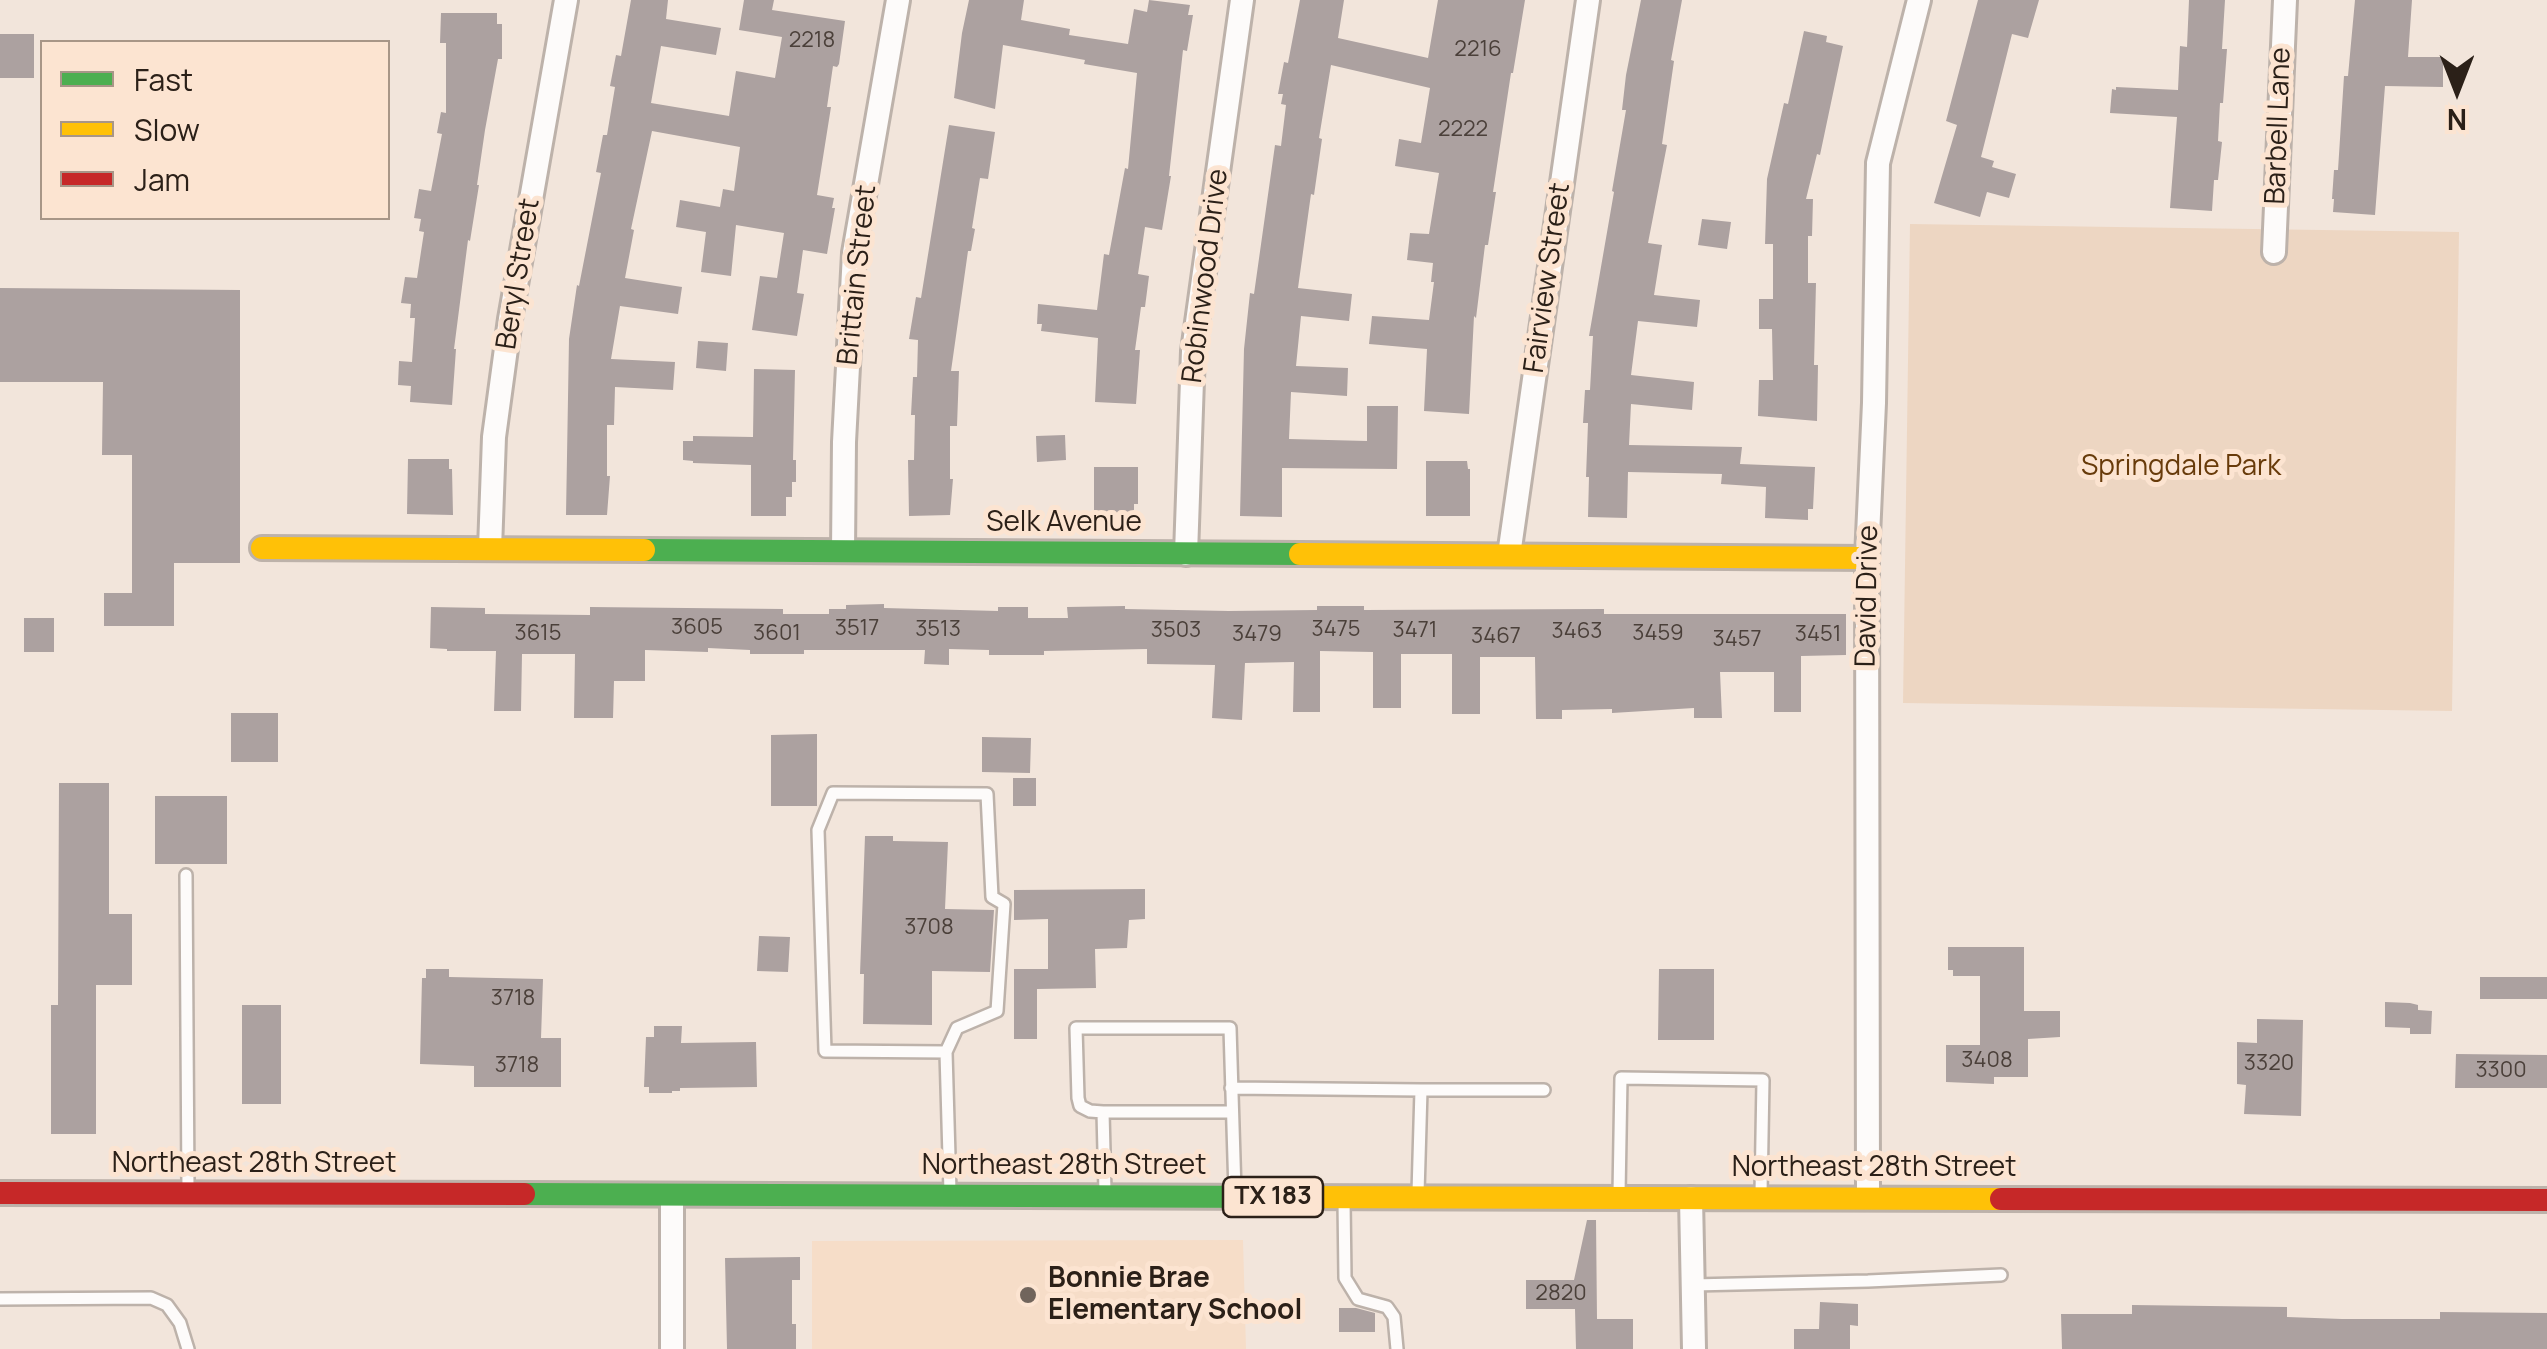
<!DOCTYPE html>
<html>
<head>
<meta charset="utf-8">
<style>
  body { margin:0 }
  #map { position:relative; width:2547px; height:1349px; overflow:hidden; background:#f2e5db; font-family:Manrope,sans-serif }
  canvas { display:block }
  .legend { position:absolute; left:40px; top:40px; width:350px; height:180px; box-sizing:border-box; background:#fce4d1; border:2px solid #a89687; margin:0; padding:12px 18px; list-style:none; font-size:30px; color:#2b2018 }
  .legend li { display:flex; align-items:center; gap:20px; height:50px }
  .legend b { width:50px; border:2px solid #a89687 }
  .north { position:absolute; left:2407px; top:40px; width:100px; height:100px; -webkit-text-stroke:8px #fce4d1; paint-order:stroke; rotate:180deg; font-size:28px; font-weight:700; line-height:40px; text-align:center; color:#2b2018 }
  .north::after { content:''; display:block; margin:auto; width:35px; height:45px; background:#2b2018; clip-path:polygon(50% 0,100% 100%,50% 72%,0 100%) }
</style>
</head>
<body>
<div id="map">
<canvas width="2547" height="1349"></canvas>
<ul class="legend">
<li><b style="height:12px;background:#4caf50"></b>Fast</li>
<li><b style="height:12px;background:#ffc107"></b>Slow</li>
<li><b style="height:12px;background:#c62828"></b>Jam</li>
</ul>
<div class="north">N</div>
</div>
<script>
const c = document.querySelector('canvas').getContext('2d');
c.lineJoin = 'round';
function paint(path, color) { c.fillStyle = color; c.fill(path, 'evenodd'); }
const shape = rows => new Path2D(rows.map(r => 'M' + r).join(''));
function stroke(path, color, width, dash) { c.strokeStyle = color; c.lineWidth = width; c.lineCap = dash ? 'butt' : 'round'; c.setLineDash(dash || []); c.stroke(path); }
function label(font, color, halo, rows, align = 'center') {
  c.font = font + ' Manrope,sans-serif'; c.lineWidth = 10; c.setLineDash([]); c.textBaseline = 'middle'; c.strokeStyle = halo; c.fillStyle = color; for (const [text, x, y, turn = 0] of rows) {
    c.save(); c.translate(x, y); c.rotate((+turn || 0) * Math.PI / 180); c.textAlign = isNaN(turn) ? turn : align; if (halo) c.strokeText(text, 0, 0); c.fillText(text, 0, 0); c.restore();
  }
}
paint(shape([
  [1243,1240,1246,1349,812,1349,812,1241]
]), '#f6ddc8');
paint(shape([
  [1910,224,2459,232,2452,711,1903,703]
]), '#edd6c2');
paint(shape([
  [631,0,668,0,666,19,721,28,716,55,661,46,651,103,729,116,736,71,775,78,782,37,739,30,744,0,774,0,772,10,845,21,839,64,837,67,833,66,827,107,831,107,817,195,834,198,832,208,835,208,827,254,803,250,797,293,804,294,797,336,752,330,760,276,777,278,784,233,736,225,731,276,701,272,706,232,676,227,680,200,720,207,723,189,734,191,740,147,652,131,631,229,634,230,625,278,682,287,678,314,620,306,611,359,675,362,673,390,615,387,614,425,607,425,607,476,610,476,607,515,566,515,569,339,577,285,579,286,601,173,596,172,603,135,607,135,615,87,610,86,616,55,621,56],
  [969,0,1024,0,1021,20,1070,29,1069,35,1128,44,1134,9,1147,12,1149,0,1190,5,1188,15,1193,15,1187,51,1183,50,1169,176,1171,176,1162,230,1145,227,1138,274,1149,276,1145,307,1141,307,1135,350,1140,350,1136,404,1095,402,1098,338,1041,331,1042,324,1037,324,1038,304,1097,310,1104,254,1109,255,1125,168,1128,169,1137,73,1084,64,1085,60,1003,45,995,109,954,98,962,33],
  [1300,0,1344,0,1338,38,1428,58,1438,0,1525,0,1513,73,1511,73,1493,192,1496,192,1488,245,1485,245,1476,318,1474,316,1469,414,1424,411,1427,349,1369,344,1372,316,1429,320,1434,282,1431,282,1433,263,1407,260,1410,233,1429,234,1439,173,1395,166,1399,139,1421,143,1430,88,1331,65,1319,138,1322,139,1314,195,1311,194,1298,288,1352,294,1349,321,1301,316,1296,366,1348,368,1347,396,1291,392,1289,439,1367,441,1367,406,1398,406,1397,469,1282,468,1282,517,1240,516,1244,349,1250,293,1254,294,1275,145,1281,146,1286,105,1281,104,1283,94,1278,94,1284,62,1288,63],
  [1641,0,1682,0,1671,60,1674,61,1662,144,1667,145,1648,243,1662,245,1654,295,1700,300,1697,327,1638,321,1631,375,1694,382,1692,410,1631,404,1629,445,1742,447,1740,464,1815,467,1813,509,1808,509,1808,520,1765,518,1766,487,1721,484,1722,474,1628,472,1627,518,1588,517,1589,477,1586,477,1588,423,1583,423,1585,390,1590,390,1593,336,1589,336,1614,192,1612,191,1626,110,1622,110,1626,75],
  [1978,0,2039,0,2028,38,2012,34,1981,157,1994,161,1992,167,2016,174,2009,198,1987,192,1980,217,1934,203,1957,125,1946,121],
  [2189,0,2225,0,2222,49,2227,49,2223,103,2220,103,2218,141,2222,142,2218,180,2214,180,2212,211,2170,208,2177,117,2110,113,2112,89,2116,90,2116,87,2178,90,2180,46,2187,47],
  [2355,0,2412,0,2408,57,2443,57,2443,87,2385,86,2375,215,2333,212,2334,199,2332,199,2334,170,2338,170,2344,76,2348,76],
  [441,13,497,13,497,24,502,24,502,59,498,59,485,130,477,185,479,185,470,241,468,240,454,349,456,349,452,405,410,402,411,386,398,385,399,361,412,362,415,318,410,318,411,304,401,303,405,277,417,278,424,232,419,231,421,219,414,218,419,189,431,191,442,134,437,133,441,112,446,113,446,43,440,43],
  [1804,31,1827,36,1826,42,1843,46,1820,155,1817,154,1806,199,1813,199,1812,236,1808,236,1808,283,1816,283,1814,365,1818,365,1817,421,1758,416,1759,380,1773,380,1772,329,1759,329,1759,299,1773,299,1773,244,1765,244,1767,179,1784,103,1788,104],
  [0,34,34,34,34,78,0,78],
  [949,125,995,132,988,179,980,178,972,228,975,229,971,251,968,251,951,371,959,371,957,426,950,426,950,479,953,479,950,515,909,516,908,460,914,460,915,415,911,415,913,377,917,377,918,340,909,339,916,297,921,298],
  [1702,219,1731,222,1727,249,1698,245],
  [0,288,240,290,240,563,174,563,174,626,104,626,104,593,132,593,132,455,102,455,103,382,0,382],
  [698,341,728,343,726,371,696,368],
  [754,369,795,370,793,460,796,460,796,482,792,482,792,497,786,497,786,516,751,516,751,465,693,463,693,461,683,460,683,441,693,441,693,436,753,437],
  [1065,435,1066,460,1037,462,1036,436],
  [408,459,449,459,449,469,452,469,453,515,407,514],
  [1426,461,1467,461,1468,469,1470,469,1470,516,1426,516],
  [1094,467,1138,467,1138,504,1134,504,1134,516,1094,517],
  [884,604,884,608,998,611,998,607,1028,607,1028,618,1068,618,1067,607,1125,606,1125,609,1229,611,1317,610,1317,606,1364,606,1364,610,1604,609,1604,614,1846,614,1846,655,1801,656,1801,712,1774,712,1774,672,1720,672,1722,718,1694,718,1694,708,1612,713,1612,709,1562,710,1562,719,1536,719,1535,657,1480,657,1480,714,1452,714,1452,654,1401,654,1401,708,1373,708,1373,652,1320,651,1320,712,1293,712,1294,662,1245,663,1242,720,1212,718,1215,665,1147,664,1147,649,1044,651,1044,655,989,655,989,650,949,649,949,665,924,664,925,650,804,650,804,654,750,654,750,650,708,648,708,652,645,650,645,681,614,681,613,718,574,718,575,654,522,654,521,711,494,711,496,651,447,651,447,649,430,648,431,607,485,608,485,614,590,615,590,607,783,609,783,614,829,614,829,609,846,609,846,605],
  [24,618,54,618,54,652,24,652],
  [231,713,278,713,278,762,231,762],
  [817,734,817,806,771,806,771,735],
  [982,737,1031,738,1030,773,982,772],
  [1013,778,1036,778,1036,806,1013,806],
  [59,783,109,783,109,914,132,914,132,985,96,985,96,1134,51,1134,51,1005,58,1005],
  [155,796,227,796,227,864,155,864],
  [865,836,893,836,893,841,948,842,945,909,994,910,990,972,932,971,932,1025,863,1024,864,974,860,974],
  [1145,889,1145,919,1129,920,1127,948,1095,949,1096,988,1037,989,1037,1039,1014,1039,1014,969,1048,969,1048,919,1014,920,1014,890],
  [759,936,790,937,788,972,757,971],
  [1948,947,2024,947,2024,1011,2060,1011,2060,1037,2028,1039,2028,1077,1994,1077,1994,1084,1946,1082,1946,1045,1980,1045,1980,976,1953,976,1953,970,1948,970],
  [426,969,449,969,449,977,543,979,541,1038,561,1038,561,1087,474,1087,474,1066,420,1064,422,978,426,978],
  [1659,969,1714,969,1714,1040,1658,1040],
  [2480,977,2547,977,2547,999,2480,999],
  [2385,1002,2410,1003,2418,1005,2418,1010,2432,1011,2431,1034,2410,1034,2410,1028,2385,1027],
  [242,1005,281,1005,281,1104,242,1104],
  [2257,1019,2303,1020,2301,1116,2244,1114,2246,1085,2237,1084,2237,1042,2257,1043],
  [654,1026,682,1026,681,1043,756,1042,757,1087,680,1088,680,1091,672,1091,672,1093,649,1093,649,1087,644,1087,646,1037,654,1037],
  [2456,1054,2547,1055,2547,1088,2455,1088],
  [1587,1220,1596,1220,1597,1319,1633,1319,1633,1349,1576,1349,1575,1309,1526,1309,1526,1280,1574,1280],
  [800,1257,800,1280,792,1280,792,1324,796,1324,796,1349,727,1349,725,1258],
  [1820,1302,1858,1304,1858,1326,1850,1325,1850,1349,1794,1349,1794,1329,1819,1329],
  [2132,1305,2287,1307,2287,1317,2342,1319,2440,1319,2440,1312,2547,1313,2547,1349,2062,1349,2061,1314,2132,1314],
  [1339,1308,1356,1308,1375,1313,1375,1332,1339,1332]
]), '#aca1a0');
const lane = shape([
  [186,875,188,1190],
  [946,1052,957,1028,997,1011,1004,904,992,897,987,794,833,793,818,830,825,1051,946,1052,950,1192],
  [1231,1088,1421,1090],
  [1103,1112,1232,1112],
  [1105,1192,1103,1112,1090,1111,1080,1106,1078,1098,1076,1028,1230,1028,1235,1192],
  [1418,1193,1421,1090,1544,1090],
  [1619,1194,1621,1078,1763,1080,1761,1193],
  [1344,1201,1345,1278,1358,1299,1387,1307,1394,1317,1397,1349],
  [1693,1285,1868,1281,2001,1275],
  [0,1299,151,1298,167,1305,180,1323,188,1349]
]);
const street = shape([
  [2274,252,2285,0],
  [490,549,494,437,510,319,566,0],
  [843,551,844,442,854,253,898,0],
  [1186,554,1193,351,1242,0],
  [1509,555,1588,0],
  [1691,1198,1694,1349],
  [1868,1198,1867,558,1874,403,1878,163,1919,0],
  [672,1349,672,1195]
]);
const fast = shape([
  [644,550,1300,554],
  [524,1194,1276,1197]
]);
const slow = shape([
  [262,548,644,550],
  [1300,554,1867,558],
  [1276,1197,2001,1199]
]);
const jam = shape([
  [0,1193,524,1194],
  [2001,1199,2547,1200]
]);
stroke(lane, '#bdb2aa', 16);
stroke(street, '#bdb2aa', 28);
stroke(fast, '#bdb2aa', 28);
stroke(slow, '#bdb2aa', 28);
stroke(jam, '#bdb2aa', 28);
stroke(lane, '#fdfbfa', 11);
stroke(street, '#fdfbfa', 22);
stroke(fast, '#4caf50', 22);
stroke(slow, '#ffc107', 22);
stroke(jam, '#c62828', 22);
for (const [x, y, r, color] of [
  [1028,1295,10,"#71655c"]
]) { const dot = new Path2D(); dot.arc(x, y, r, 0, 2 * Math.PI); c.fillStyle = color; c.fill(dot); stroke(dot, '#fce4d1', 4); }
label('22px', '#4b403a', null, [
  ["2218",812,41],
  ["2216",1478,50],
  ["2222",1463,130],
  ["3605",697,628],
  ["3517",857,629],
  ["3513",938,630],
  ["3475",1336,630],
  ["3503",1176,631],
  ["3471",1415,631],
  ["3463",1577,632],
  ["3615",538,634],
  ["3601",777,634],
  ["3459",1658,634],
  ["3479",1257,635],
  ["3451",1818,635],
  ["3467",1496,637],
  ["3457",1737,640],
  ["3708",929,928],
  ["3718",513,999],
  ["3408",1987,1061],
  ["3320",2269,1064],
  ["3718",517,1066],
  ["3300",2501,1071],
  ["2820",1561,1294]
]);
for (const [x, y, w] of [
  [1273,1197,100]
]) { const box = new Path2D(); box.roundRect(x - w / 2, y - 20, w, 40, 8); c.fillStyle = '#fce4d1'; c.fill(box); stroke(box, '#2b2018', 2.5); }
label('bold 25px', '#2b2018', null, [
  ["TX 183",1273,1197]
]);
label('28px', '#2b2018', '#fce4d1', [
  ["Barbell Lane",2279,126,-88],
  ["Beryl Street",519,274,-81],
  ["Brittain Street",858,275,-84],
  ["Robinwood Drive",1206,276,-83],
  ["Fairview Street",1548,278,-82],
  ["Selk Avenue",1064,523],
  ["David Drive",1868,596,-89],
  ["Northeast 28th Street",254,1164],
  ["Northeast 28th Street",1064,1166],
  ["Northeast 28th Street",1874,1168]
]);
label('28px', '#683b0a', '#fce4d1', [
  ["Springdale Park",2181,467]
]);
label('bold 28px', '#2b2018', '#fce4d1', [
  ["Bonnie Brae",1048,1279],
  ["Elementary School",1048,1311]
], 'left');
</script>
</body>
</html>
